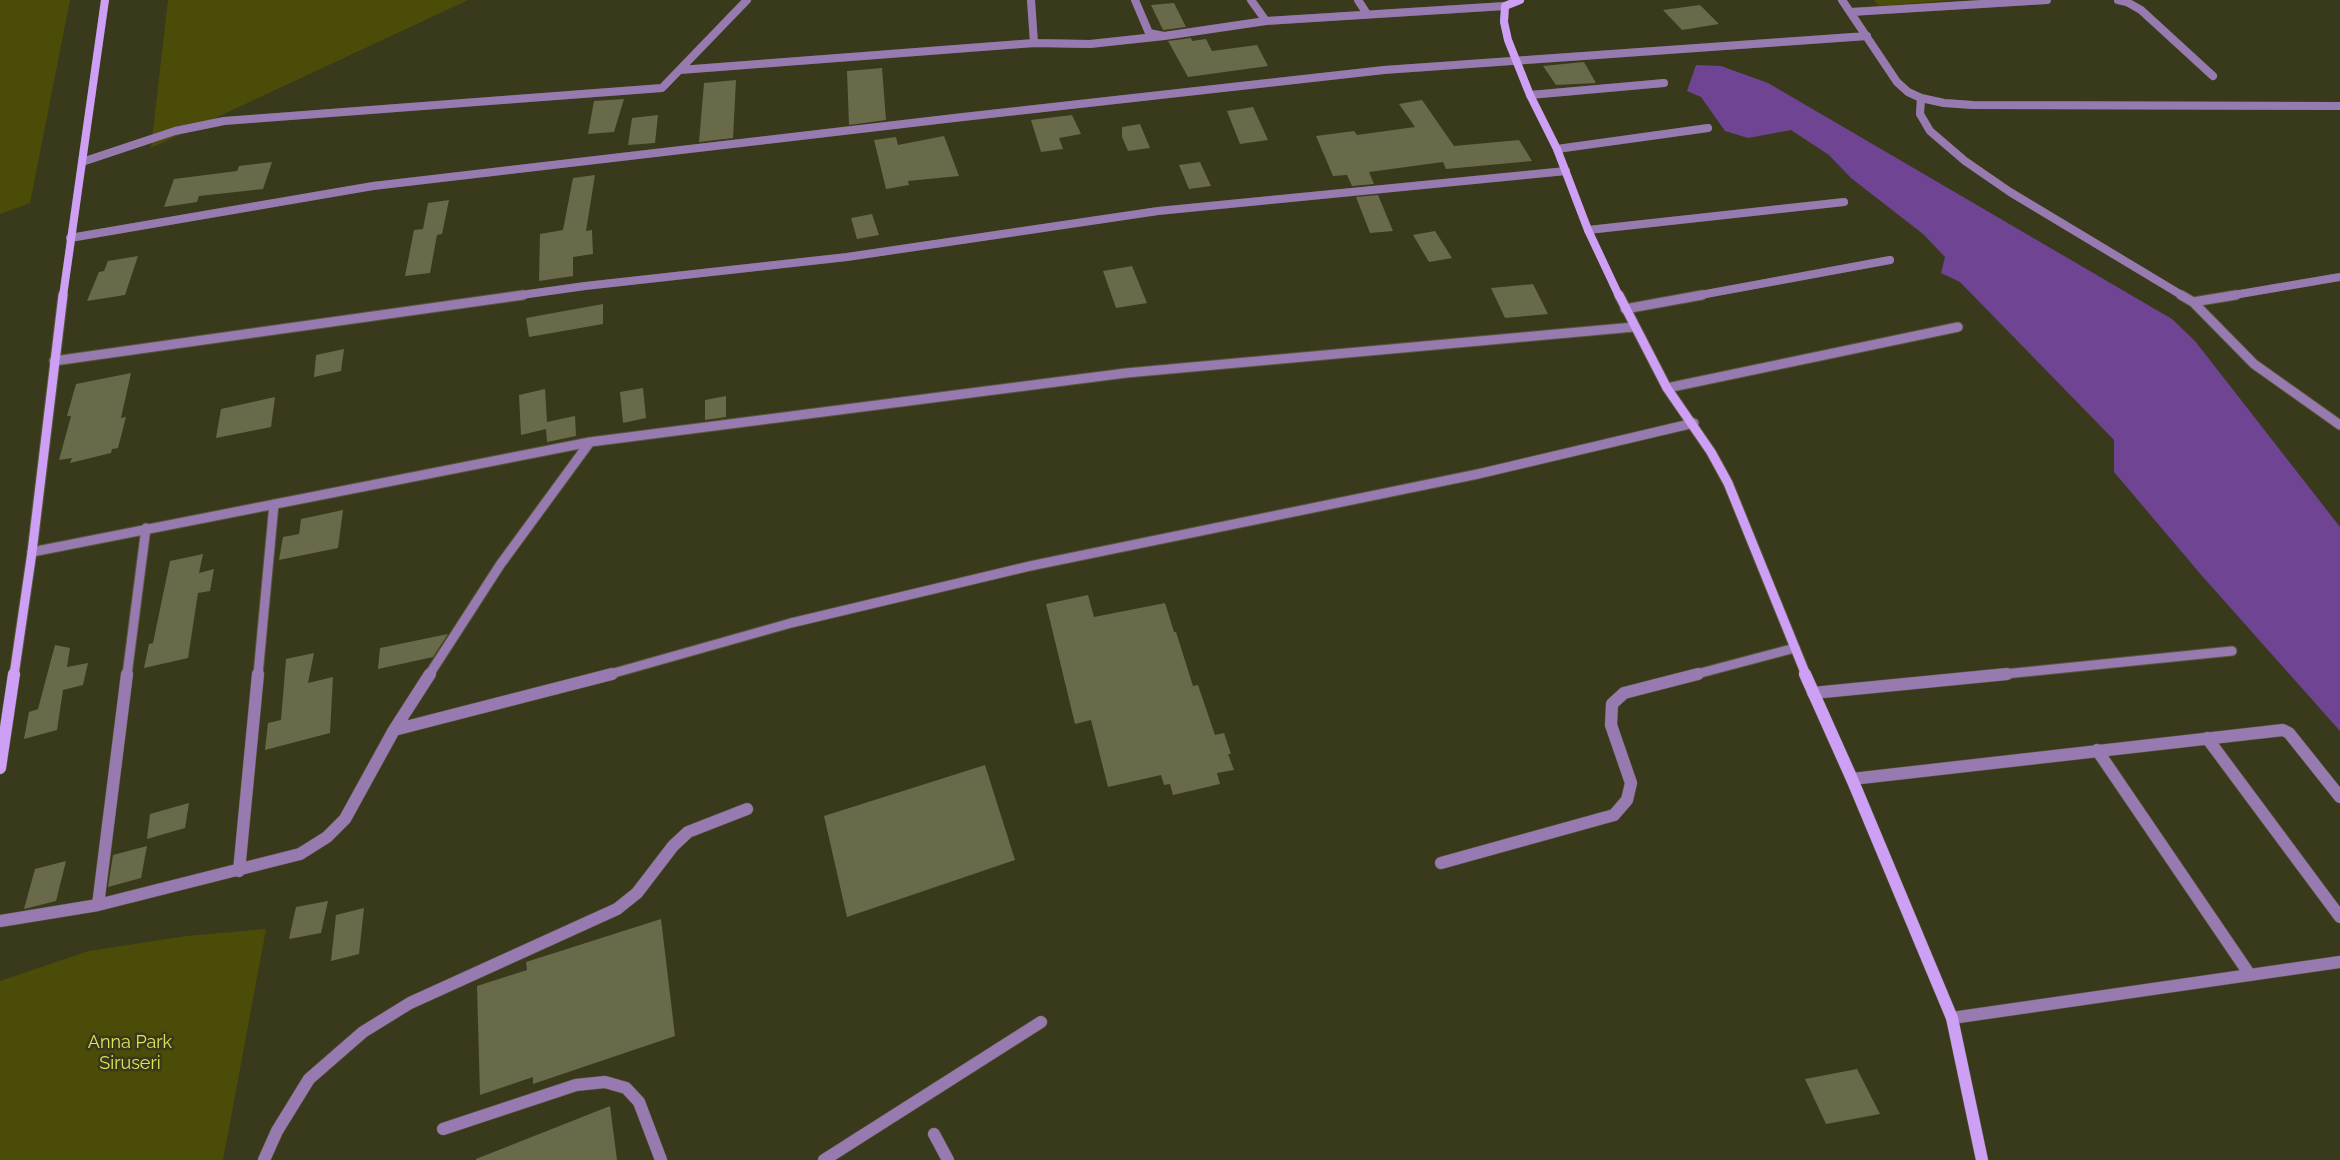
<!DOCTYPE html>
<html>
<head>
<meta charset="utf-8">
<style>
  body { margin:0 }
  canvas { display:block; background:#39391b }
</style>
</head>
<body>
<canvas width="2340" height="1160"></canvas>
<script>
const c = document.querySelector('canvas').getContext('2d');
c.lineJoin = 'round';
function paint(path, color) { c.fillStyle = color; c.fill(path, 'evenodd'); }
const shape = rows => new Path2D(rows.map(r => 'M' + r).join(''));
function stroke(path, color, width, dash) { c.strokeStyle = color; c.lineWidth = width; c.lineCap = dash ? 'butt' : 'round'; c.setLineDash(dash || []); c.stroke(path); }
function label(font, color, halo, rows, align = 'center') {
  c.font = font + ' Raleway,sans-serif'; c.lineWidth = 5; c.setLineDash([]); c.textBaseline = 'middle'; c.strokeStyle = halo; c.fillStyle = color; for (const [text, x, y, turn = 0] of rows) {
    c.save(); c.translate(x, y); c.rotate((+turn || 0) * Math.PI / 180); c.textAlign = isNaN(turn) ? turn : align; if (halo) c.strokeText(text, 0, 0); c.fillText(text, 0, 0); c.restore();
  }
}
paint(shape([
  [0,0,70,0,30,203,0,214],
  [168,0,468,0,151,148],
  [1874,0,1954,0,1879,6],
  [266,929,223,1160,0,1160,0,981,89,951,187,936]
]), '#4c4c09');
paint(shape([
  [1696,65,1721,66,1768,83,2172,319,2195,341,2340,527,2340,731,2203,577,2114,472,2114,440,1960,282,1941,273,1945,257,1923,234,1851,178,1829,155,1791,130,1748,138,1725,131,1701,97,1687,91]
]), '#6f4492');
paint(shape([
  [1174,3,1186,27,1163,30,1151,5],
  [1700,5,1719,24,1682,30,1663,10],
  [1191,38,1192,41,1206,39,1212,51,1257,45,1268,66,1188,77,1168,41],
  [1584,62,1596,83,1556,85,1543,66],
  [882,68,886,120,849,125,847,71],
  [736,80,733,138,699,142,704,83],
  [624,99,614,132,588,134,594,101],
  [1422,100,1454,146,1519,140,1532,161,1446,169,1443,162,1369,172,1374,184,1352,186,1347,175,1333,176,1316,136,1354,131,1357,135,1415,127,1399,104],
  [1253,107,1268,140,1240,144,1227,111],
  [658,115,655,143,628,145,632,118],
  [1072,115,1081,134,1059,138,1063,149,1041,152,1031,120],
  [1140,124,1150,148,1128,151,1122,137,1122,127],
  [944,136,959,176,908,181,909,185,886,189,874,140,896,137,898,145],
  [272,162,263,189,199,196,197,202,164,207,174,179,237,171,239,166],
  [1200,162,1211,186,1189,189,1179,165],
  [595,175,586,231,592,230,593,254,573,257,573,276,539,281,540,234,563,230,573,178],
  [1378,195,1393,231,1370,233,1356,197],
  [449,200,442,234,437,235,430,273,405,276,414,230,423,229,428,203],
  [872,214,879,235,857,239,851,218],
  [1435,231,1452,258,1429,262,1413,235],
  [138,256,125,295,87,301,99,272,104,271,108,261],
  [1132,266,1147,303,1116,308,1103,271],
  [1533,284,1548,314,1505,318,1491,288],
  [603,304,603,324,529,337,526,318],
  [344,349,341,371,314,377,316,355],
  [131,373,121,418,126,417,118,448,112,449,111,453,70,463,72,458,59,460,71,416,67,416,76,384],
  [643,388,646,418,623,423,620,392],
  [545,389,547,422,575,416,576,436,547,442,546,429,521,435,519,395],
  [726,396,726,417,705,420,705,400],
  [275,397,271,427,216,438,221,409],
  [343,510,338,548,279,560,283,537,299,534,301,519],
  [203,554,199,573,214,569,210,591,198,593,188,658,144,668,149,644,153,643,170,561],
  [1088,595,1094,617,1165,603,1174,632,1176,632,1193,686,1198,685,1215,735,1224,733,1231,754,1228,754,1234,770,1217,773,1220,784,1173,795,1170,784,1164,785,1161,775,1108,787,1091,720,1075,724,1046,604],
  [448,634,433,657,378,669,380,648],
  [55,645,70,648,67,667,88,663,83,685,63,690,57,730,24,739,29,712,38,709],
  [314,653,308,683,333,677,330,733,265,750,268,723,281,720,286,659],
  [985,765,1015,860,847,917,824,816],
  [189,803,185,828,147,839,150,814],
  [147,846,141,878,108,887,113,855],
  [66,861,56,901,24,909,35,869],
  [328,901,321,933,289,939,296,907],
  [364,908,359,954,331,961,336,915],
  [661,919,675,1036,533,1084,533,1077,480,1095,477,986,527,970,526,962],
  [1857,1069,1880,1114,1826,1124,1805,1079],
  [610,1106,617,1160,476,1160,476,1159]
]), '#696a4a');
const laneFar1 = shape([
  [2118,0,2127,2,2141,10,2213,76],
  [1851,12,2047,0]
]);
const lane = shape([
  [443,1129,576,1085,605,1082,626,1088,639,1102,661,1160],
  [934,1134,948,1160],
  [264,1160,277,1131,309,1079,363,1032,410,1003,617,909,637,893,673,846,688,832,747,809],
  [824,1160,1041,1022]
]);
const streetFar2 = shape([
  [1031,0,1034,43],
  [1135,0,1149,33,1164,36,1266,21,1505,6],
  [1251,0,1266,21],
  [1358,0,1367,14],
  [1842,0,1897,82,1908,92,1921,98,1944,103,1973,105,2340,106],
  [680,70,1034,43,1090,44,1164,36],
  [1530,95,1664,83],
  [1921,98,1920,114,1930,131,1965,161,2010,192,2183,296],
  [1557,149,1708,128],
  [82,162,175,131,224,121,662,88,747,0],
  [1588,230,1844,202],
  [70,238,373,186,963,117,1384,70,1867,36],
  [514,296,585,286,847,257,1158,211,1566,171],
  [1695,296,1890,260],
  [2228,296,2340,277]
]);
const streetFar1 = shape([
  [2181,295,2193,302,2254,364,2340,425],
  [2193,302,2236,295],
  [1625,309,1702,295],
  [54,361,523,295],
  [1667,388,1958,327],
  [32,552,590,442,1126,373,1634,327],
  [127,675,146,528],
  [258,675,274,504],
  [429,675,500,565,590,442],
  [607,675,791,623,1030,566,1478,474,1694,423],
  [1693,675,1795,648],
  [1995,675,2232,651]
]);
const street = shape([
  [1813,693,2007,674],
  [394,730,612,674],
  [2207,738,2340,917],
  [2097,750,2250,975],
  [1852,779,2283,730,2289,733,2340,797],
  [1441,863,1614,815,1627,800,1631,783,1611,725,1612,704,1624,693,1698,674],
  [239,871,258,674],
  [98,905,127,674],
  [0,921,98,905,300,854,327,837,345,819,394,730,430,674],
  [1952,1018,2340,962]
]);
const secondaryFar2 = shape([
  [1520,0,1505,6,1504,22,1508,40,1530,95,1557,149,1588,230,1619,296],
  [63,296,105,0]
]);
const secondaryFar1 = shape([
  [1619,295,1667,388,1711,452,1728,483,1806,675],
  [14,675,32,552,63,295]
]);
const secondary = shape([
  [1805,674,1852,779,1952,1018,1982,1160],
  [0,768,14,674]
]);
stroke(laneFar1, '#58583c', 8);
stroke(lane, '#58583c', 13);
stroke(streetFar2, '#58583c', 8);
stroke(streetFar1, '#58583c', 11);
stroke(street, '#58583c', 13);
stroke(secondaryFar2, '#58583c', 8);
stroke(secondaryFar1, '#58583c', 11);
stroke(secondary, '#58583c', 13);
stroke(laneFar1, '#967ab0', 8);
stroke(lane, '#967ab0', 12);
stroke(streetFar2, '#967ab0', 8);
stroke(streetFar1, '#967ab0', 9);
stroke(street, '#967ab0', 12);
stroke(secondaryFar2, '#cd9ff5', 8);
stroke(secondaryFar1, '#cd9ff5', 9);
stroke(secondary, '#cd9ff5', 12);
label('18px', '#e2e359', '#39391b', [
  ["Anna Park",130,1043],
  ["Siruseri",130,1064]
]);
</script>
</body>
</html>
